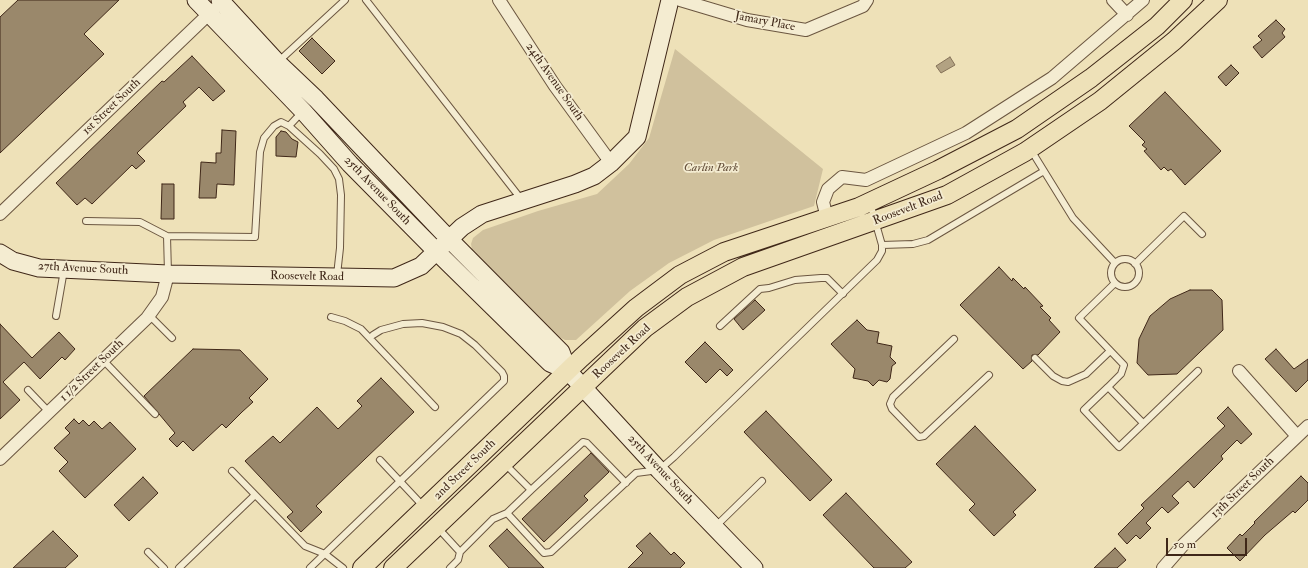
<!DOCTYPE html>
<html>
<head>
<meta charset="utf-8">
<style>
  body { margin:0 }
  #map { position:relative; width:1308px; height:568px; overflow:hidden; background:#eee1b8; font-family:"IM FELL Double Pica",serif }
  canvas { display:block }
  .scale { position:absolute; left:1166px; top:538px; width:81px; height:18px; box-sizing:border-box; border:2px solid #3f2718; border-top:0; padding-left:5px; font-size:12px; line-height:14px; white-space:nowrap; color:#3f2718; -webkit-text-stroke:3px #f4ecd1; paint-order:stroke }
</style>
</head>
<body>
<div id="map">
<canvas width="1308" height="568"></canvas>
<div class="scale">50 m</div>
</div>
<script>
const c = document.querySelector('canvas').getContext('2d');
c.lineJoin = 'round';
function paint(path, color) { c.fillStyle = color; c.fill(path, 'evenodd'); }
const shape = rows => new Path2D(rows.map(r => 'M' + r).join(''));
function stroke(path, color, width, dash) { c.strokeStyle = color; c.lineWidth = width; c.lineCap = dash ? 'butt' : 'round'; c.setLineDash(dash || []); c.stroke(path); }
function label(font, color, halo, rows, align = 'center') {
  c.font = font + ' "IM FELL Double Pica",serif'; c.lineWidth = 3.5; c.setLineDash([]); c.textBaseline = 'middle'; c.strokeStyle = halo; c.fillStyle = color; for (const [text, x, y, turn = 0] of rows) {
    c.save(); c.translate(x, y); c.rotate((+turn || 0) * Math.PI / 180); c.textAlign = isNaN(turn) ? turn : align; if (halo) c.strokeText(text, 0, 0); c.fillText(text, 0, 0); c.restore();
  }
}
paint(shape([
  [675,49,823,169,814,206,714,240,669,263,630,291,576,340,565,340,557,336,472,250,471,244,473,238,483,230,538,211,597,194,629,164,649,138]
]), '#d0c19d');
const water = shape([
  [950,57,955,65,941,73,936,66,950,57]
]);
paint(water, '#b2a282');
stroke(water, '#847158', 1);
const building = shape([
  [18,0,119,0,84,34,104,54,0,153,0,17,18,0],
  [1276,20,1285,29,1282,33,1285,37,1262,58,1253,47,1262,40,1258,36,1276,20],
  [312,38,335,61,322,74,299,51,312,38],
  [192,56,225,91,213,101,199,87,183,102,186,106,137,153,145,161,136,169,132,165,92,204,85,198,77,205,56,183,162,81,164,82,192,56],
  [1231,65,1239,73,1226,86,1218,77,1231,65],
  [1165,92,1221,151,1185,185,1171,169,1168,171,1164,167,1161,170,1144,151,1147,149,1142,145,1145,142,1129,126,1165,92],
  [222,130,236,131,234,185,217,184,216,198,199,198,201,162,216,163,216,153,221,153,222,130],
  [281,131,286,132,292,139,298,142,296,157,276,156,276,137,281,131],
  [162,184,174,184,174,219,161,219,162,184],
  [999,267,1012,281,1013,278,1024,289,1025,287,1043,306,1040,307,1051,318,1049,320,1060,332,1038,355,1032,355,1032,361,1023,369,960,305,999,267],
  [1190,290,1212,290,1222,300,1223,330,1177,374,1148,375,1137,363,1139,339,1150,316,1170,299,1190,290],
  [755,300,765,310,743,330,734,319,755,300],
  [857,320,867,330,879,332,877,343,892,346,890,357,896,363,892,366,890,379,887,382,879,380,873,386,868,381,853,378,855,369,831,344,857,320],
  [0,324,32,358,59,332,75,349,65,360,62,357,40,379,24,362,3,382,20,400,0,419,0,324],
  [705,342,733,370,727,376,720,369,706,383,685,362,705,342],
  [193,349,240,350,268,379,249,398,253,402,242,412,226,428,222,424,193,451,183,441,177,447,169,439,175,433,144,396,193,349],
  [1276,349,1294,369,1308,359,1308,380,1296,392,1265,359,1276,349],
  [381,378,414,412,316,506,322,512,301,532,287,517,293,512,245,461,273,436,280,443,317,407,338,429,362,406,357,401,381,378],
  [1228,407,1252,434,1241,444,1237,440,1221,456,1223,459,1194,488,1188,481,1172,496,1179,503,1168,513,1162,507,1146,523,1151,528,1140,539,1136,535,1127,544,1118,534,1144,508,1141,505,1225,426,1217,418,1228,407],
  [766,411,832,480,810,501,744,432,766,411],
  [74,419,79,424,83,420,89,426,94,421,102,429,110,422,136,449,85,498,59,471,68,462,54,448,70,433,65,428,74,419],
  [975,426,1036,490,1013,512,1016,515,994,536,969,510,975,504,936,464,975,426],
  [591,453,609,472,584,496,588,500,544,542,522,519,591,453],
  [1301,476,1308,483,1308,500,1295,513,1293,511,1265,535,1240,561,1227,548,1240,534,1242,536,1255,523,1254,522,1301,476],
  [143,477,158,493,129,521,114,505,143,477],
  [846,493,912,562,905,568,874,568,823,515,846,493],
  [507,529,544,568,509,568,489,546,507,529],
  [53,531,78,556,65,568,13,568,53,531],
  [650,533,671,555,674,552,685,563,680,568,628,568,643,553,636,546,650,533],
  [1115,548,1126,560,1117,568,1094,568,1115,548]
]);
paint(building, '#9a886b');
stroke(building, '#3f2718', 1);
const lane = shape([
  [366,0,521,199],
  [279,61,345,0],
  [289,126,302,112],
  [1031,150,1073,218,1115,263],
  [86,221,140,222,167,236],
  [882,245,913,244,928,240,1044,171],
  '1111 273a14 14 0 1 1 28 0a14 14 0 1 1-28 0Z',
  [1135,264,1184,216,1202,234],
  [168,273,167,236,255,237,260,152,264,138,274,126,281,122,289,126,320,154,334,169,339,179,341,195,340,248,337,275],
  [149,315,172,338],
  [56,316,64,270],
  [331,317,345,321,361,329,435,407],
  [720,326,760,289,769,288,795,280,821,278,827,278,843,294],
  [954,339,893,397,890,404,892,409,919,437,924,436,989,375],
  [1035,358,1053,376,1062,381,1068,382,1086,374,1110,351],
  [103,360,155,414],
  [1108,387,1121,374,1124,365,1079,318,1115,283],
  [28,390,49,412],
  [1143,423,1108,387,1084,410,1119,447,1198,371],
  [380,460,424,507],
  [232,471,305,546,325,554,343,568],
  [531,490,583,442,587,443,626,483],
  [507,513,544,553,551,552,636,473,659,470,674,457,877,260,882,251,882,245,870,203],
  [716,526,762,481],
  [438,528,460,552,458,560,450,568],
  [148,552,164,568],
  [460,552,493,519,507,513,531,490,505,464],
  [179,568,255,495],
  [310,568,504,381,504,376,502,372,475,345,461,334,443,327,422,323,403,324,381,330,373,335]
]);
const street = shape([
  [499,0,555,86,611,163],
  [680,0,747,20,806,30,863,6,867,0],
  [1113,0,1127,15],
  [0,214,214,9],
  [827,218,823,202,828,189,842,177,866,180,966,133,1052,78,1143,0],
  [1239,371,1297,436],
  [0,459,147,318,162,297,168,274],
  [1163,568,1184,544,1308,426]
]);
const secondary = shape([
  [196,0,303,111,350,164,436,251,550,363,568,371,659,470,754,568],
  [220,0,277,62,316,99,449,239,561,352,568,371],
  [0,253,13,261,39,268,168,274,394,278,421,266,462,227,482,214,575,184,594,176,611,163,637,137,670,0]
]);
const primary = shape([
  [362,568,581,358,636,308,680,275,724,252,859,207,938,170,1017,129,1091,78,1157,26,1183,0],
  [393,568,645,328,687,297,743,267,947,195,1025,152,1100,101,1174,41,1218,0]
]);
stroke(lane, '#6b5640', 8);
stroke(street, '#6b5640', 14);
stroke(secondary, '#3f2718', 19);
stroke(primary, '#3f2718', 20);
stroke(lane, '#f4ecd1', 6);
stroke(street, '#f4ecd1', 12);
stroke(secondary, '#f4ecd1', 17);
stroke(primary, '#eee1b8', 18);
label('12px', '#3f2718', '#f4ecd1', [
  ["Jamary Place",765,22,11],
  ["24th Avenue South",554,82,55],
  ["1st Street South",112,107,-44],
  ["25th Avenue South",377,191,46],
  ["Roosevelt Road",908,209,-21],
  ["27th Avenue South",83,269,3],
  ["Roosevelt Road",307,277,1],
  ["Roosevelt Road",622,352,-43],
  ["1 1/2 Street South",92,371,-44],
  ["2nd Street South",465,470,-44],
  ["25th Avenue South",660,470,47],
  ["13th Street South",1243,488,-44]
]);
label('italic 12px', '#634e39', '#f4ecd1', [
  ["Carlin Park",711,168]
]);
</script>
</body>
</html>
